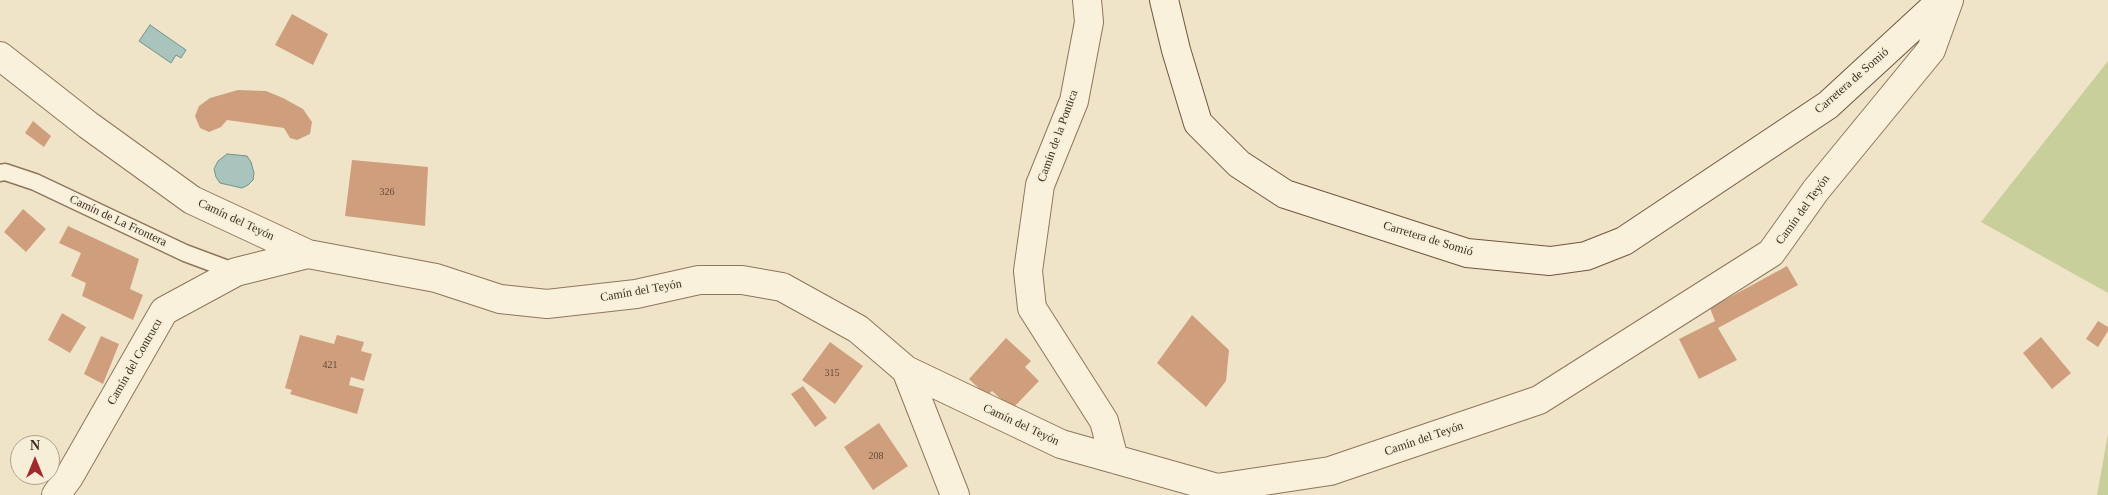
<!DOCTYPE html>
<html>
<head>
<meta charset="utf-8">
<style>
  body { margin:0 }
  #map { position:relative; width:2108px; height:495px; overflow:hidden; background:#f0e4c8; font-family:"Times New Roman",serif }
  canvas { display:block }
  .north { position:absolute; left:10px; top:435px; width:50px; height:50px; box-sizing:border-box; background:#f7eed8; border:1px solid #ada18e; border-radius:50%; rotate:0deg; font-size:14px; font-weight:700; line-height:20px; text-align:center; color:#3d2e20 }
  .north::after { content:''; display:block; margin:auto; width:18px; height:22px; background:#9e2a2b; clip-path:polygon(50% 0,100% 100%,50% 72%,0 100%) }
</style>
</head>
<body>
<div id="map">
<canvas width="2108" height="495"></canvas>
<div class="north">N</div>
</div>
<script>
const c = document.querySelector('canvas').getContext('2d');
c.lineJoin = 'round';
function paint(path, color) { c.fillStyle = color; c.fill(path, 'evenodd'); }
const shape = rows => new Path2D(rows.map(r => 'M' + r).join(''));
function stroke(path, color, width, dash) { c.strokeStyle = color; c.lineWidth = width; c.lineCap = dash ? 'butt' : 'round'; c.setLineDash(dash || []); c.stroke(path); }
function label(font, color, halo, rows, align = 'center') {
  c.font = font + ' "Times New Roman",serif'; c.lineWidth = 4; c.setLineDash([]); c.textBaseline = 'middle'; c.strokeStyle = halo; c.fillStyle = color; for (const [text, x, y, turn = 0] of rows) {
    c.save(); c.translate(x, y); c.rotate((+turn || 0) * Math.PI / 180); c.textAlign = isNaN(turn) ? turn : align; if (halo) c.strokeText(text, 0, 0); c.fillText(text, 0, 0); c.restore();
  }
}
paint(shape([
  [2108,61,2108,293,1981,222],
  [2108,434,2108,495,2097,495]
]), '#c9cf9b');
const water = shape([
  [150,25,186,50,181,58,176,55,171,63,139,41,150,25],
  [227,154,247,156,251,162,254,173,253,180,248,185,242,188,220,183,216,177,214,169,218,161,227,154]
]);
paint(water, '#a9c4bc');
stroke(water, '#6f938a', 1);
paint(shape([
  [292,14,328,34,313,65,275,45],
  [238,90,266,91,283,98,303,109,312,122,310,134,297,140,290,138,284,128,227,120,221,127,209,132,200,128,195,116,199,106,210,98],
  [33,121,51,136,44,147,25,133],
  [352,160,428,167,425,226,345,216],
  [23,209,46,229,26,252,4,232],
  [68,226,139,259,130,289,143,295,133,320,82,296,86,283,71,276,81,253,59,243],
  [1787,266,1798,285,1718,328,1737,360,1699,379,1679,339,1715,321,1710,308],
  [62,313,86,327,70,353,48,340],
  [1192,315,1229,350,1226,381,1206,407,1157,363],
  [2098,321,2108,327,2108,331,2098,347,2086,339],
  [300,335,334,344,337,335,364,342,361,351,372,354,364,381,351,377,349,385,364,389,357,414,290,394,292,390,285,388],
  [101,336,119,344,103,384,84,374],
  [2041,337,2071,373,2052,389,2023,353],
  [1006,338,1031,361,1025,367,1039,381,1012,409,992,391,987,396,969,379],
  [830,342,863,366,835,404,802,380],
  [803,386,827,418,815,427,791,394],
  [879,423,908,466,873,490,844,447]
]), '#cf9f7d');
const lane = shape([
  [0,173,5,172,35,182,185,253,236,272]
]);
const street = shape([
  [1087,0,1089,22,1074,101,1040,185,1028,271,1032,308,1104,421,1114,459],
  [0,56,88,125,192,200,308,254,436,278,500,299,547,304,636,294,699,280,742,280,782,287,858,329,906,370,1061,444,1217,488,1330,471,1539,400,1771,253,1816,190,1931,50,1949,0],
  [906,370,955,495],
  [56,495,69,477,164,311,236,272,308,254]
]);
const secondary = shape([
  [1164,0,1176,50,1198,123,1239,164,1285,194,1467,253,1550,261,1586,256,1624,241,1828,105,1942,0]
]);
stroke(lane, '#8d765c', 19);
stroke(street, '#8d765c', 30);
stroke(secondary, '#6f573f', 30);
stroke(lane, '#faf1dc', 16);
stroke(street, '#faf1dc', 28);
stroke(secondary, '#faf1dc', 28);
label('10px', '#624a37', null, [
  ["326",387,192],
  ["421",330,365],
  ["315",832,373],
  ["208",876,456]
]);
label('12px', '#3d2e20', '#f7eed8', [
  ["Carretera de Somió",1852,81,-41],
  ["Camín de la Pontica",1058,136,-70],
  ["Camín del Teyón",1803,210,-54],
  ["Camín del Teyón",236,220,25],
  ["Camín de La Frontera",118,221,25],
  ["Carretera de Somió",1428,239,17],
  ["Camín del Teyón",641,291,-10],
  ["Camín del Contrucu",135,362,-60],
  ["Camín del Teyón",1021,425,25],
  ["Camín del Teyón",1424,439,-19]
]);
</script>
</body>
</html>
